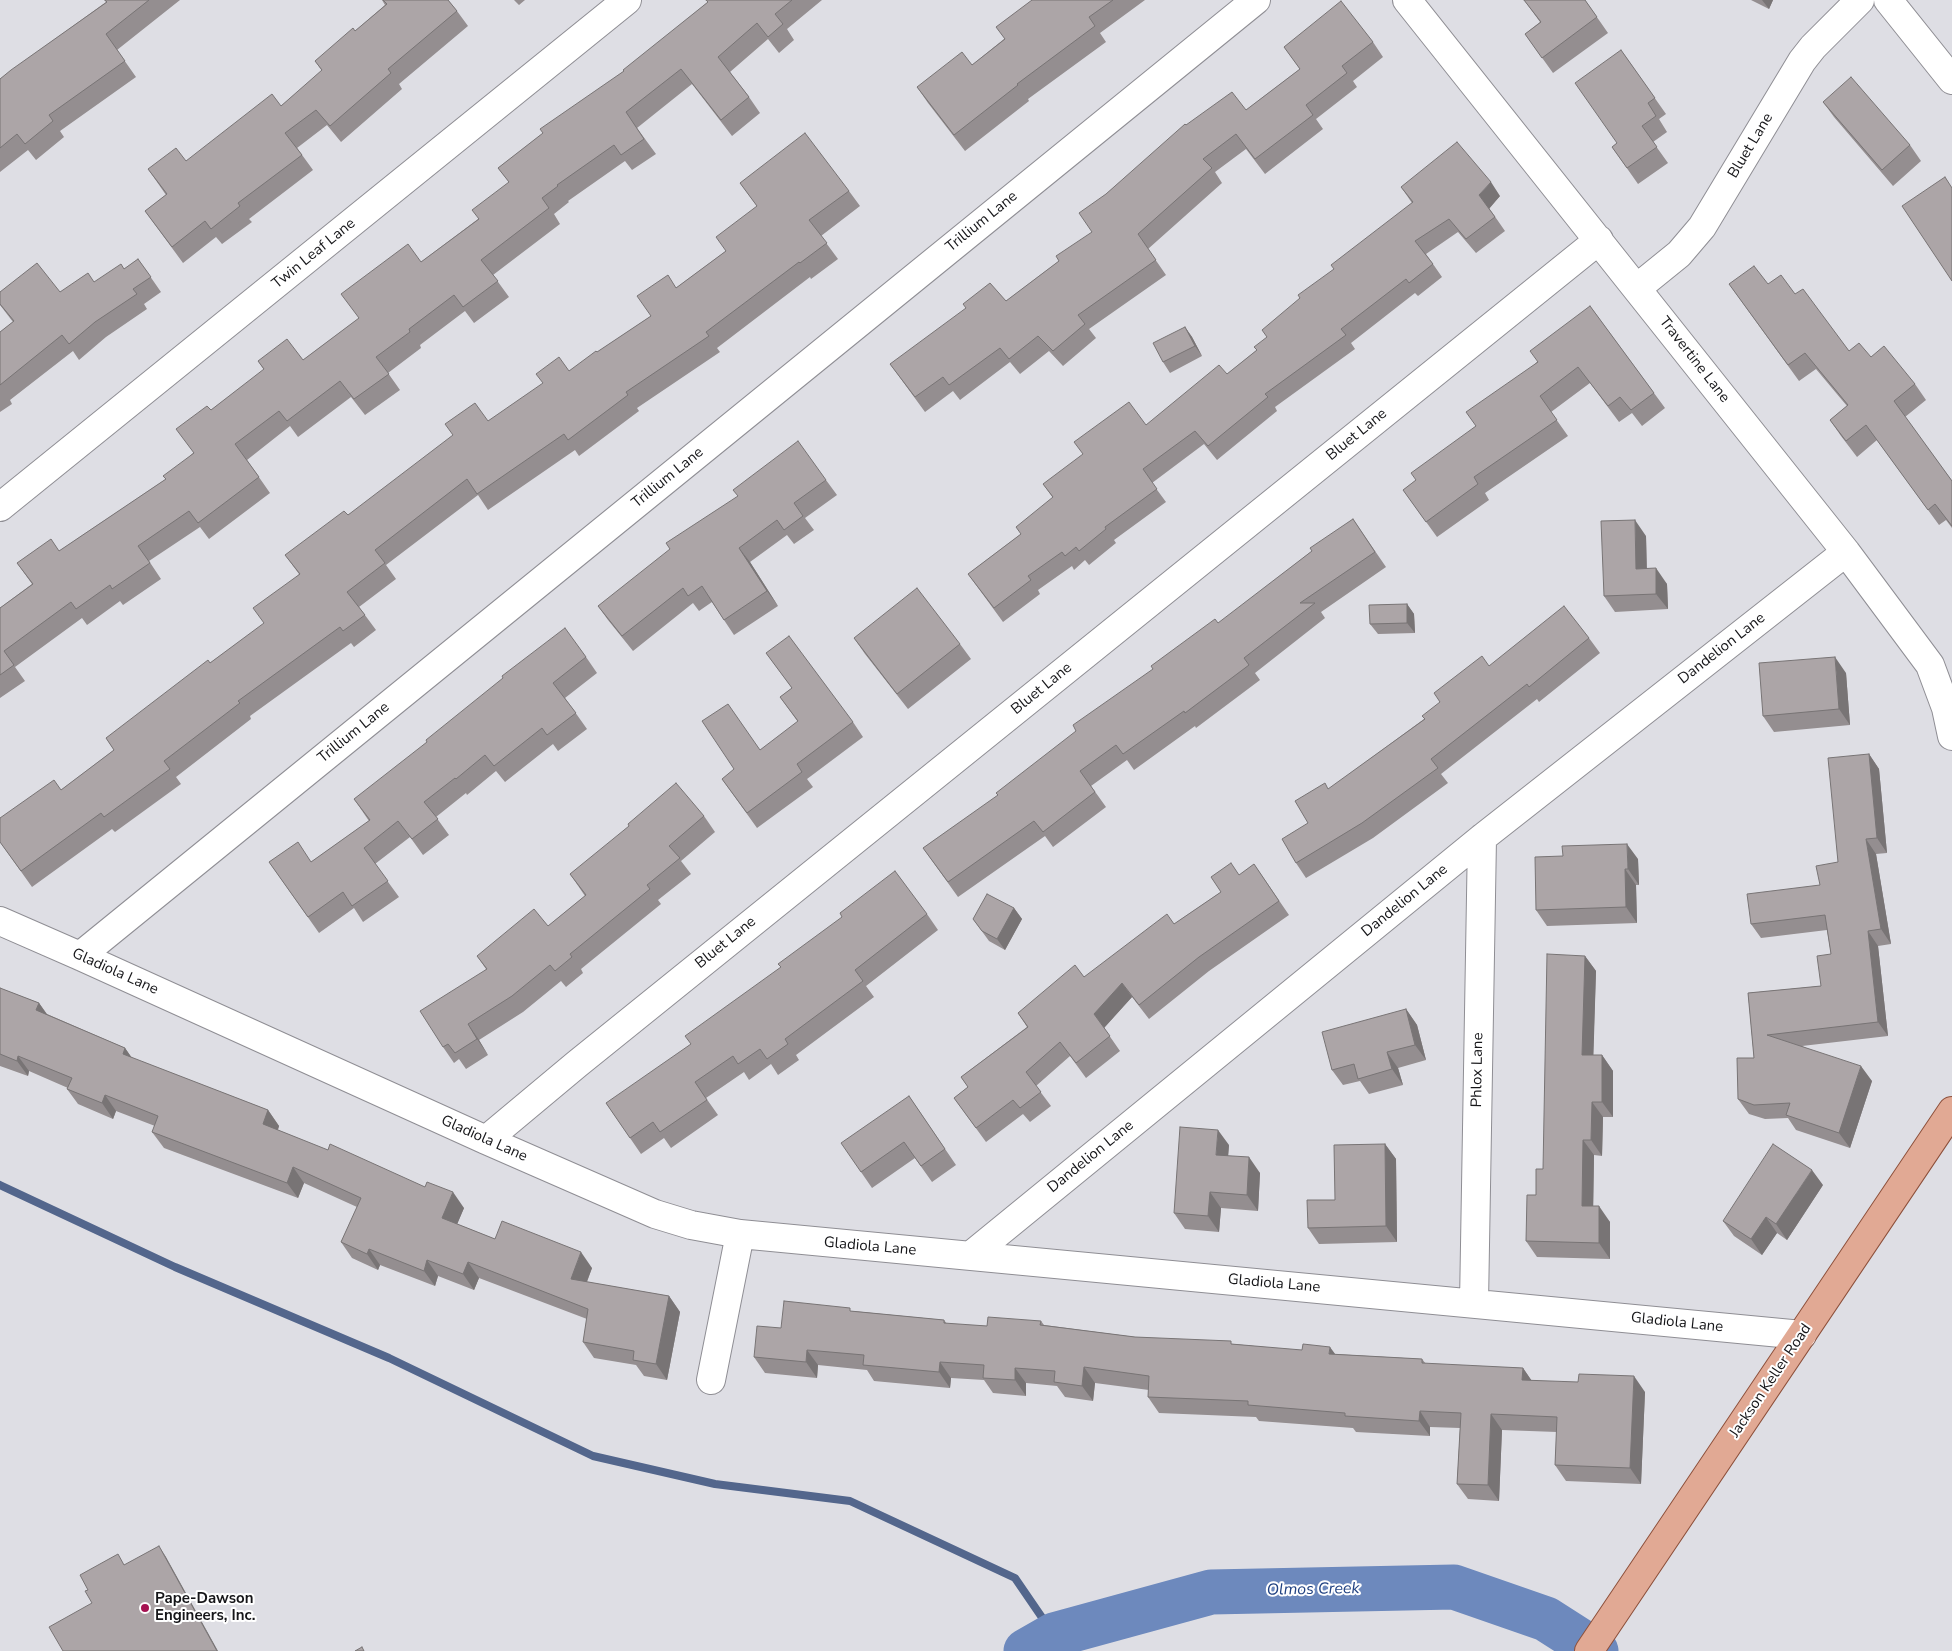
<!DOCTYPE html>
<html>
<head>
<meta charset="utf-8">
<style>
  body { margin:0 }
  canvas { display:block; background:#dedee4 }
</style>
</head>
<body>
<canvas width="1952" height="1651"></canvas>
<script>
const c = document.querySelector('canvas').getContext('2d');
c.lineJoin = 'round';
const shape = rows => new Path2D(rows.map(r => 'M' + r).join(''));
function stroke(path, color, width, dash) { c.strokeStyle = color; c.lineWidth = width; c.lineCap = dash ? 'butt' : 'round'; c.setLineDash(dash || []); c.stroke(path); }
function paint(path, color) { c.fillStyle = color; c.fill(path, 'evenodd'); }
function label(font, color, halo, rows, align = 'center') {
  c.font = font + ' "Nunito Sans",sans-serif'; c.lineWidth = 4; c.setLineDash([]); c.textBaseline = 'middle'; c.strokeStyle = halo; c.fillStyle = color; for (const [text, x, y, turn = 0] of rows) {
    c.save(); c.translate(x, y); c.rotate((+turn || 0) * Math.PI / 180); c.textAlign = isNaN(turn) ? turn : align; if (halo) c.strokeText(text, 0, 0); c.fillText(text, 0, 0); c.restore();
  }
}
stroke(shape([
  [0,1185,175,1267,389,1358,593,1456,715,1484,850,1501,1015,1578,1054,1635]
]), '#53668c', 8);
stroke(shape([
  [1026,1651,1054,1635,1211,1592,1454,1587,1546,1619,1596,1651]
]), '#6d89bd', 45);
const minor = shape([
  [1407,0,1846,552,1930,665,1946,708,1952,736],
  [1888,0,1952,80],
  [1637,288,1679,254,1702,227,1802,61,1813,47,1860,0],
  [0,507,627,0],
  [0,921,80,956,486,1140,655,1214,691,1225,740,1234,1802,1335],
  [80,956,1256,0],
  [486,1140,577,1064,1599,240],
  [970,1256,1482,838,1846,552],
  [1474,1303,1482,838],
  [711,1380,740,1234]
]);
const major = shape([
  [1589,1651,1952,1111]
]);
stroke(minor, '#8f8e94', 30);
stroke(major, '#8d503b', 30);
stroke(minor, '#fff', 28);
stroke(major, '#e1a994', 28);
paint(shape([
  [104,0,180,0,117,50,136,77,60,131,64,137,36,160,28,150,0,172,0,79,106,2],
  [382,0,448,0,457,11,468,26,399,84,402,89,341,142,327,125,297,148,313,170,249,219,252,222,222,244,216,237,183,263,145,211,166,195,148,169,186,161,281,106,322,71,315,61,355,31,385,5],
  [514,0,525,0,519,5],
  [706,0,822,0,787,29,794,40,779,53,768,39,730,72,749,97,760,113,732,136,692,84,637,128,656,154,632,170,625,161,568,201,569,202,554,214,560,224,493,275,509,297,474,323,465,311,420,345,421,348,388,373,400,390,365,415,351,397,298,437,290,426,247,460,270,493,209,539,200,527,149,561,161,579,123,605,120,601,87,625,82,618,15,667,25,681,0,698,0,608,32,584,17,563,59,551,166,479,193,453,211,410,264,370,258,361,303,360,358,319,421,262,478,219,509,182,498,168,624,71,708,2],
  [1032,0,1145,0,1100,33,1106,42,1028,99,1029,101,965,151,928,103,917,87,972,65,1004,39],
  [1524,0,1585,0,1608,33,1553,73,1525,34,1540,22],
  [1751,0,1773,0,1769,9],
  [1373,42,1383,57,1353,81,1357,87,1316,119,1323,129,1265,174,1246,149,1215,172,1222,183,1148,249,1166,275,1089,329,1096,338,1063,366,1049,351,1020,374,1010,362,960,400,953,391,925,412,890,364,1006,301,1059,261,1092,232,1106,194,1186,125,1246,110,1300,69,1284,47],
  [1621,50,1666,114,1659,119,1667,132,1653,142,1668,163,1638,184,1612,147,1617,143],
  [1823,102,1910,145,1921,161,1893,186,1834,117],
  [740,183,849,191,860,206,821,236,838,259,811,279,810,277,717,348,720,352,637,408,639,411,579,456,575,450,488,510,478,495,386,565,396,579,359,607,376,630,354,647,351,643,250,716,251,719,176,777,181,784,115,832,112,829,32,887,0,842,61,790,114,750,106,738,264,624,299,574,285,555,348,515,488,421,569,371,651,316,676,288,726,251,757,206],
  [1401,187,1500,196,1489,208,1505,231,1476,253,1458,232,1426,254,1442,277,1418,296,1415,293,1351,343,1355,349,1275,407,1277,411,1217,460,1204,444,1152,483,1166,502,1114,540,1116,543,1089,565,1085,560,1074,570,1072,566,1038,590,1040,594,1003,622,968,574,1021,534,1053,498,1043,484,1146,425,1227,374,1257,350,1300,298,1412,203],
  [138,259,161,292,144,304,147,309,106,337,79,360,73,351,10,400,12,404,0,412,0,332,13,322,0,305,0,292,60,292,95,282,124,269],
  [1729,284,1768,284,1795,294,1849,351,1871,357,1915,384,1926,400,1905,417,1952,481,1952,528,1946,520,1939,525,1877,440,1857,457,1841,436,1830,420,1847,406,1816,369,1799,381],
  [1590,306,1665,408,1642,426,1632,413,1619,422,1590,383,1551,412,1568,436,1485,493,1489,500,1437,537,1403,490,1416,480,1476,426],
  [1185,327,1192,337,1202,356,1170,373,1163,362],
  [826,480,837,495,805,518,814,530,794,544,787,535,750,562,778,606,734,635,712,602,699,611,693,603,633,651,608,620,598,606],
  [1353,519,1386,567,1321,612,1325,618,1255,673,1260,680,1196,728,1195,726,1134,770,1127,760,1091,786,1106,807,1053,847,1045,836,958,897,923,848,998,796],
  [1646,536,1647,569,1667,584,1668,609,1615,612,1604,596],
  [1407,604,1414,614,1415,633,1378,634,1370,624],
  [854,638,960,644,971,659,908,709,865,654],
  [1589,638,1600,653,1539,702,1537,699,1441,774,1448,783,1373,838,1306,878,1296,863,1308,823,1329,789,1424,719,1489,666],
  [766,653,853,722,863,737,807,779,813,787,757,828,722,779,798,722,780,697,792,688],
  [586,657,597,673,565,698,587,729,558,751,553,744,505,782,496,771,467,795,466,793,436,817,449,835,423,855,410,837,375,864,399,897,363,922,354,908,319,933,269,862,311,862,369,821,354,799],
  [1846,673,1850,725,1774,732,1763,716],
  [1869,754,1879,769,1887,853,1876,854,1891,944,1878,946,1888,1036,1802,1046,1872,1081,1850,1148,1796,1130,1788,1118,1765,1119,1749,1114,1738,1099,1754,1058,1748,993,1821,986,1831,954,1827,930,1761,938,1751,924,1820,885,1838,862],
  [704,816,715,832,681,861,691,874,658,900,661,904,581,969,583,973,566,987,561,981,523,1012,479,1040,488,1055,466,1069,459,1059,454,1063,443,1047,486,969,477,956,548,926,585,896,570,874],
  [1638,859,1639,885,1636,885,1637,923,1547,926,1536,910],
  [1254,864,1289,915,1209,971,1149,1019,1132,997,1104,1028,1120,1051,1086,1078,1070,1056,1036,1086,1051,1106,1030,1122,1023,1114,986,1142,954,1098,968,1087,961,1077,1027,1027,1018,1013,1084,977,1174,924,1221,892,1240,875],
  [1014,908,1022,919,1005,950,989,941,973,919],
  [927,914,938,930,866,986,874,997,796,1055,799,1060,778,1075,771,1064,749,1080,744,1072,706,1098,718,1115,671,1148,664,1138,641,1154,606,1103],
  [1585,956,1596,971,1593,1055,1602,1055,1613,1071,1613,1117,1603,1117,1602,1156,1594,1155,1593,1206,1610,1222,1610,1259,1537,1257,1526,1241,1536,1195,1543,1169],
  [0,988,39,1003,47,1014,125,1048,132,1058,268,1110,279,1126,278,1130,464,1208,457,1224,495,1239,592,1268,587,1282,669,1296,680,1312,667,1380,644,1376,636,1365,594,1358,583,1342,587,1319,479,1278,474,1290,438,1276,435,1286,380,1265,378,1270,352,1258,341,1242,357,1207,304,1183,298,1198,164,1148,152,1132,155,1126,116,1111,113,1119,78,1104,67,1089,68,1088,29,1071,28,1076,0,1066],
  [1406,1009,1417,1025,1426,1060,1398,1068,1403,1085,1369,1094,1360,1081,1343,1085,1332,1070],
  [909,1096,956,1165,932,1182,915,1158,872,1188,861,1172],
  [1385,1144,1396,1159,1397,1242,1319,1244,1308,1228,1335,1200],
  [1229,1145,1228,1156,1260,1173,1258,1211,1221,1208,1219,1232,1185,1229,1174,1213],
  [1823,1185,1787,1240,1777,1233,1762,1255,1734,1236,1723,1221],
  [853,1311,944,1320,947,1324,987,1326,1041,1321,1044,1325,1135,1337,1234,1344,1335,1354,1422,1359,1426,1364,1523,1368,1531,1380,1645,1392,1641,1484,1566,1481,1555,1465,1557,1432,1502,1430,1499,1501,1468,1499,1457,1484,1460,1428,1430,1427,1430,1436,1356,1432,1353,1428,1259,1421,1256,1417,1159,1413,1148,1397,1149,1390,1095,1383,1093,1401,1065,1397,1057,1386,1026,1383,1026,1396,993,1393,984,1380,951,1378,950,1388,874,1381,867,1370,818,1365,817,1378,765,1373,754,1357,781,1328]
]), '#948e90');
paint(shape([
  [1762,0,1773,0,1769,9],
  [1491,182,1500,196,1489,209,1479,195],
  [1185,327,1192,337,1202,356,1195,346],
  [1635,520,1646,536,1647,585,1636,569],
  [739,548,750,562,778,606,767,591],
  [1656,568,1667,584,1668,609,1656,594],
  [1407,604,1414,614,1415,633,1407,623],
  [1835,657,1846,673,1850,725,1839,709],
  [1869,754,1879,769,1887,853,1877,838],
  [1866,839,1876,854,1891,944,1881,929],
  [1627,844,1638,859,1639,885,1628,869],
  [1625,869,1636,885,1637,923,1626,907],
  [1014,908,1022,919,1005,950,997,939],
  [1868,931,1878,946,1888,1036,1878,1022],
  [1585,956,1596,971,1593,1070,1582,1055],
  [1122,983,1132,997,1104,1028,1094,1014],
  [39,1003,50,1019,36,1010],
  [1406,1009,1417,1025,1426,1060,1415,1045],
  [468,1024,479,1040,488,1055,477,1039],
  [125,1048,136,1064,123,1054],
  [1387,1052,1398,1068,1403,1085,1392,1069],
  [1602,1055,1613,1071,1613,1117,1602,1102],
  [18,1056,29,1071,28,1076,17,1061],
  [1861,1066,1872,1081,1850,1148,1839,1133],
  [105,1095,116,1111,113,1119,102,1103],
  [1592,1102,1603,1117,1602,1156,1591,1140],
  [268,1110,279,1126,274,1140,263,1124],
  [1218,1130,1229,1145,1227,1170,1216,1155],
  [1583,1140,1594,1155,1593,1222,1582,1206],
  [1385,1144,1396,1159,1397,1242,1386,1226],
  [1249,1157,1260,1173,1258,1211,1247,1195],
  [293,1167,304,1183,298,1198,287,1183],
  [1812,1170,1823,1185,1787,1240,1776,1224],
  [453,1192,464,1208,453,1234,442,1218],
  [1210,1192,1221,1208,1219,1232,1208,1216],
  [1599,1206,1610,1222,1610,1259,1599,1243],
  [1766,1217,1777,1233,1762,1255,1751,1239],
  [369,1249,380,1265,378,1270,367,1254],
  [581,1252,592,1268,582,1294,571,1279],
  [427,1260,438,1276,435,1286,424,1271],
  [468,1262,479,1278,474,1290,463,1274],
  [669,1296,680,1312,667,1380,656,1364],
  [1330,1347,1341,1362,1329,1354],
  [807,1350,818,1365,817,1378,806,1362],
  [940,1362,951,1378,950,1388,939,1372],
  [1084,1367,1095,1383,1093,1401,1082,1386],
  [1015,1368,1026,1383,1026,1396,1015,1380],
  [1523,1368,1534,1384,1522,1380],
  [1634,1376,1645,1392,1641,1484,1630,1468],
  [1420,1411,1430,1427,1430,1436,1419,1421],
  [1491,1414,1502,1430,1499,1501,1488,1485],
  [159,1546,166,1557,218,1651,217,1651]
]), '#787475');
const building = shape([
  [105,0,149,0,106,34,125,61,49,115,53,121,25,144,17,134,0,148,0,79,11,70,107,2,105,0],
  [383,0,448,0,457,11,388,69,391,73,330,126,316,110,285,133,302,155,238,203,240,206,211,229,205,221,172,247,145,211,167,194,148,169,176,148,186,161,272,94,281,106,322,70,315,61,353,28,355,31,387,4,383,0],
  [706,0,792,0,775,14,783,24,768,37,757,23,718,57,749,97,721,120,681,69,626,112,644,139,621,155,614,145,557,185,558,186,542,198,549,208,481,260,498,281,463,307,454,295,409,329,410,332,376,357,389,374,354,399,340,381,287,421,279,411,235,444,259,477,198,523,189,511,138,546,150,563,112,589,110,585,76,609,71,602,4,651,14,665,0,675,0,608,33,584,17,563,51,539,59,551,166,479,163,476,194,453,176,429,207,406,211,410,264,369,258,361,287,339,303,360,359,318,341,294,408,244,421,262,479,219,472,210,509,182,498,168,543,133,540,129,624,71,623,70,708,2,706,0],
  [1032,0,1113,0,1089,17,1095,26,1017,84,1018,85,954,135,917,87,962,52,972,65,1005,39,996,27,1032,0],
  [1524,0,1585,0,1597,17,1542,58,1525,34,1541,22,1524,0],
  [1341,1,1373,42,1342,66,1347,73,1306,105,1313,115,1255,159,1236,134,1203,159,1212,168,1138,234,1156,260,1078,315,1085,324,1053,351,1038,336,1009,359,1000,348,949,385,943,377,915,397,890,364,966,308,963,304,990,283,1006,301,1059,261,1056,256,1092,232,1079,213,1106,194,1185,124,1186,125,1232,92,1246,110,1300,69,1284,47,1341,1],
  [1621,50,1655,98,1648,103,1656,116,1642,126,1657,147,1627,168,1612,147,1617,143,1575,83,1621,50],
  [1851,77,1910,145,1882,170,1823,102,1851,77],
  [805,133,849,191,809,220,827,243,800,263,799,262,706,332,709,336,626,392,628,395,568,440,564,434,477,494,467,479,375,550,385,563,347,592,365,615,343,631,340,627,238,701,240,703,164,761,170,769,104,817,101,813,21,871,0,842,0,818,54,780,61,790,114,750,106,738,208,660,210,663,264,623,253,608,300,574,285,555,344,511,348,515,453,435,445,424,475,403,488,421,543,383,536,374,559,357,569,371,596,351,597,352,651,316,637,296,668,275,676,288,726,251,716,237,757,206,740,183,805,133],
  [1457,142,1491,182,1479,195,1495,217,1466,239,1449,219,1415,241,1433,264,1409,283,1406,279,1341,329,1346,335,1265,394,1268,397,1208,446,1195,431,1143,469,1157,489,1105,527,1106,529,1079,551,1076,547,1065,556,1062,552,1028,576,1031,580,994,608,968,574,1021,534,1016,527,1053,497,1043,484,1083,454,1074,442,1129,402,1146,425,1219,365,1227,374,1257,350,1254,347,1267,337,1262,330,1300,298,1298,295,1334,269,1331,265,1413,202,1401,187,1457,142],
  [1945,177,1952,188,1952,281,1902,206,1945,177],
  [138,259,151,277,133,289,137,294,95,322,69,344,62,335,0,385,0,332,14,321,0,304,0,292,37,263,60,292,88,273,94,282,121,264,124,269,138,259],
  [1754,266,1768,284,1781,275,1795,294,1803,289,1849,351,1859,343,1871,357,1884,346,1915,384,1894,401,1952,481,1952,526,1935,504,1928,510,1866,425,1846,441,1830,420,1848,405,1805,353,1788,365,1729,284,1754,266],
  [1590,306,1654,393,1631,410,1620,397,1608,406,1578,367,1540,396,1557,420,1474,477,1478,484,1426,522,1403,490,1416,480,1411,473,1476,426,1466,412,1538,362,1530,351,1590,306],
  [1185,327,1195,346,1163,362,1153,343,1185,327],
  [798,441,826,480,794,503,803,516,784,530,777,520,739,548,767,591,724,620,702,586,688,596,683,588,622,636,598,606,670,549,666,543,738,496,733,490,798,441],
  [1353,519,1375,552,1300,603,1315,603,1244,658,1249,665,1185,713,1184,711,1123,754,1116,745,1080,771,1095,792,1043,832,1034,821,948,882,923,848,998,795,996,793,1076,731,1073,725,1153,669,1151,666,1215,619,1218,623,1312,551,1310,548,1353,519],
  [1635,520,1636,569,1656,568,1656,594,1604,596,1601,521,1635,520],
  [917,588,960,644,897,694,854,638,917,588],
  [1407,604,1407,623,1370,624,1369,605,1407,604],
  [1564,606,1589,638,1529,687,1527,684,1431,759,1438,768,1362,823,1296,863,1282,839,1308,823,1295,801,1325,783,1328,789,1425,719,1422,716,1440,702,1434,693,1482,656,1489,666,1564,606],
  [565,628,586,657,553,683,576,713,547,735,542,728,494,766,485,755,456,779,455,778,424,802,438,819,412,839,398,821,364,848,388,881,352,906,343,892,308,917,269,862,298,842,311,862,370,820,354,799,427,742,426,740,503,678,502,676,565,628],
  [789,636,853,722,797,764,802,772,747,813,722,779,734,769,702,721,728,704,760,750,798,721,780,697,792,688,766,653,789,636],
  [1835,657,1839,709,1763,716,1759,663,1835,657],
  [1869,754,1877,838,1866,839,1881,929,1868,931,1878,1022,1767,1035,1861,1066,1839,1133,1786,1115,1790,1103,1754,1105,1738,1099,1737,1058,1754,1058,1748,993,1821,986,1817,956,1831,954,1825,915,1751,924,1747,894,1820,885,1816,866,1838,862,1828,758,1869,754],
  [676,783,704,816,669,846,680,858,647,885,650,889,570,954,572,957,555,971,550,965,512,996,468,1024,477,1039,455,1053,448,1044,443,1047,420,1011,487,969,477,956,534,909,548,926,586,895,570,874,629,826,628,824,676,783],
  [1627,844,1628,869,1625,869,1626,907,1536,910,1535,857,1563,856,1562,846,1627,844],
  [1231,863,1239,875,1254,864,1279,901,1199,957,1139,1005,1122,983,1094,1014,1110,1036,1076,1063,1060,1042,1026,1072,1041,1092,1020,1108,1013,1100,976,1128,954,1098,968,1087,961,1077,1028,1027,1018,1013,1075,965,1084,977,1167,914,1174,924,1221,892,1211,877,1231,863],
  [895,871,927,914,855,970,863,981,785,1039,788,1044,767,1059,760,1049,738,1064,733,1056,695,1082,707,1100,660,1132,653,1122,630,1138,606,1103,691,1044,685,1036,781,967,778,964,842,917,840,913,895,871],
  [987,894,1014,908,997,939,982,931,973,919,987,894],
  [1547,954,1585,956,1582,1055,1602,1055,1602,1102,1592,1102,1591,1140,1583,1140,1582,1206,1599,1206,1599,1243,1526,1241,1527,1195,1536,1195,1536,1169,1543,1169,1547,954],
  [0,988,39,1003,36,1010,125,1048,123,1054,268,1110,263,1124,328,1150,330,1144,425,1187,427,1182,453,1192,442,1218,495,1239,502,1221,581,1252,571,1279,669,1296,656,1364,633,1360,634,1351,583,1342,588,1309,468,1262,463,1274,427,1260,424,1271,369,1249,367,1254,341,1242,361,1198,293,1167,287,1183,152,1132,158,1116,105,1095,102,1103,67,1089,72,1078,18,1056,17,1061,0,1054,0,988],
  [1406,1009,1415,1045,1387,1052,1392,1069,1358,1079,1354,1064,1332,1070,1322,1032,1406,1009],
  [909,1096,945,1149,921,1166,904,1142,861,1172,841,1143,909,1096],
  [1180,1127,1218,1130,1216,1155,1249,1157,1247,1195,1210,1192,1208,1216,1174,1213,1180,1127],
  [1385,1144,1386,1226,1308,1228,1307,1200,1335,1200,1334,1145,1385,1144],
  [1773,1144,1812,1170,1776,1224,1766,1217,1751,1239,1723,1221,1773,1144],
  [784,1301,850,1308,850,1311,944,1320,944,1323,987,1326,988,1317,1041,1321,1040,1325,1135,1337,1231,1341,1231,1344,1302,1350,1303,1344,1330,1347,1329,1354,1422,1359,1422,1363,1523,1368,1522,1380,1578,1382,1579,1374,1634,1376,1630,1468,1555,1465,1557,1417,1491,1414,1488,1485,1457,1484,1461,1413,1420,1411,1419,1421,1345,1416,1345,1413,1248,1405,1248,1401,1148,1397,1149,1376,1084,1367,1082,1386,1054,1382,1055,1371,1015,1368,1015,1380,983,1378,984,1365,940,1362,939,1372,863,1365,864,1355,807,1350,806,1362,754,1357,757,1326,781,1328,784,1301],
  [159,1546,217,1651,63,1651,49,1627,92,1603,85,1591,88,1590,80,1575,118,1554,124,1565,159,1546],
  [362,1647,364,1651,355,1651,362,1647]
]);
paint(building, '#aca5a7');
stroke(building, '#787475', 1);
for (const [x, y, r, color] of [
  [145,1608,5,"#a51251"]
]) { const dot = new Path2D(); dot.arc(x, y, r, 0, 2 * Math.PI); c.fillStyle = color; c.fill(dot); stroke(dot, '#fff', 2); }
label('15px', '#161619', '#fff', [
  ["Bluet Lane",1751,146,-59],
  ["Trillium Lane",982,222,-39],
  ["Twin Leaf Lane",314,254,-39],
  ["Travertine Lane",1694,360,52],
  ["Bluet Lane",1357,435,-39],
  ["Trillium Lane",668,478,-39],
  ["Dandelion Lane",1722,649,-38],
  ["Bluet Lane",1042,689,-39],
  ["Trillium Lane",354,733,-39],
  ["Dandelion Lane",1405,901,-39],
  ["Bluet Lane",726,943,-39],
  ["Gladiola Lane",115,972,24],
  ["Phlox Lane",1478,1070,-89],
  ["Gladiola Lane",484,1139,24],
  ["Dandelion Lane",1091,1157,-39],
  ["Gladiola Lane",870,1247,5],
  ["Gladiola Lane",1274,1284,5],
  ["Gladiola Lane",1677,1323,6],
  ["Jackson Keller Road",1771,1381,-56]
]);
label('bold 15px', '#161619', '#fff', [
  ["Pape-Dawson",155,1599],
  ["Engineers, Inc.",155,1616]
], 'left');
label('italic 16px', '#214282', '#fff', [
  ["Olmos Creek",1313,1590,-1]
]);
</script>
</body>
</html>
